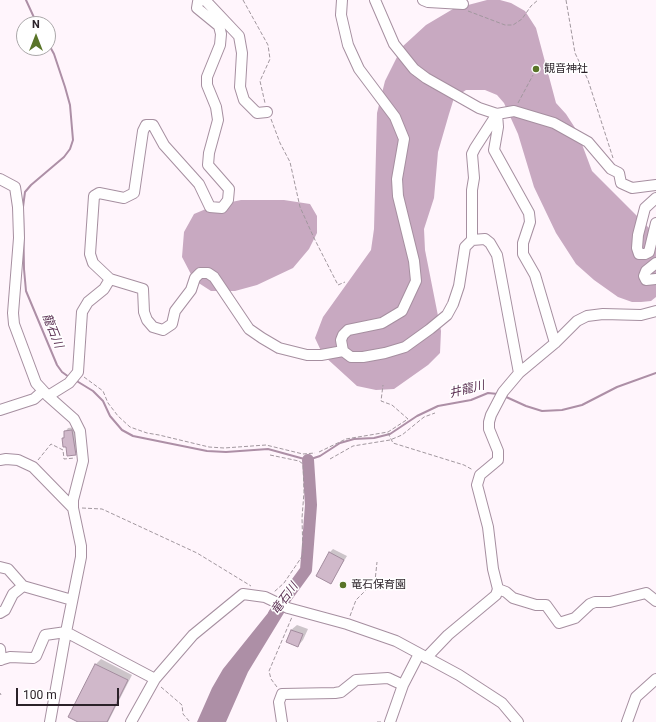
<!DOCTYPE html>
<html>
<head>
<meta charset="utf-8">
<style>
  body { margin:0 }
  #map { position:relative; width:656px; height:722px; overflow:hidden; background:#fff5fc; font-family:Roboto,sans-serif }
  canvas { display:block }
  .north { position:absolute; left:16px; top:16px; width:40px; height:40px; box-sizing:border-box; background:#fff; border:1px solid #aaa7a9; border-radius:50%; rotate:0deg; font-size:11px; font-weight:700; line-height:16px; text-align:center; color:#2b2229 }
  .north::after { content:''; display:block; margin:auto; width:14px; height:18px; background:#597428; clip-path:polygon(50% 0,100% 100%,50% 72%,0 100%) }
  .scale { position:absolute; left:16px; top:688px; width:103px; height:18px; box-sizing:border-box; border:2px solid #2b2229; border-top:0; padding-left:5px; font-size:12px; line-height:14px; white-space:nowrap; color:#2b2229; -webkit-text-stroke:3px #fff; paint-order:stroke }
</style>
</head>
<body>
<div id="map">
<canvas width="656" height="722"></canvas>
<div class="north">N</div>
<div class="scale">100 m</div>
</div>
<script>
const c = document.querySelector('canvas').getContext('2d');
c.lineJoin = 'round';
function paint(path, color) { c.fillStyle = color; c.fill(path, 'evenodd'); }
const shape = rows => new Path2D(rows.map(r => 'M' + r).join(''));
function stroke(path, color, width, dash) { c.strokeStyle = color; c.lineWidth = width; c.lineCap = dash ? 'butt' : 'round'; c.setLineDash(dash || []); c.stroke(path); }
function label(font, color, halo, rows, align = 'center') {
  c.font = font + ' Roboto,"Noto Sans JP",sans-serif'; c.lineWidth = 3; c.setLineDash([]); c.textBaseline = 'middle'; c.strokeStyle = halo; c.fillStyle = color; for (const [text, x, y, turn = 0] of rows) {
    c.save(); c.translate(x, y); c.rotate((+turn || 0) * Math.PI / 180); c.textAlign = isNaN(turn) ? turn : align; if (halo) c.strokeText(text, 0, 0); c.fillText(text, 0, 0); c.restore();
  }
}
paint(shape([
  [487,0,500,0,511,3,525,11,536,28,556,103,566,114,577,131,592,171,652,231,656,238,656,297,651,301,641,302,632,302,618,297,594,280,576,264,556,233,534,187,518,134,504,103,497,95,485,90,466,90,454,98,449,114,438,152,434,198,424,229,425,250,441,331,440,353,428,365,394,389,376,390,357,386,323,355,315,338,323,317,371,250,374,229,377,113,385,81,402,47,426,25,453,9],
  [241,200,284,200,310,204,317,216,317,233,309,249,293,268,257,285,235,291,211,291,194,280,182,257,184,232,194,214,213,206]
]), '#c8a9c1');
paint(shape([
  [276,603,287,608,248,672,226,722,197,722,212,688,223,669]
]), '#ad8fa6');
paint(shape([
  [76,427,79,450,75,454,66,446,63,438,65,436,65,432,68,428],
  [333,549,347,556,330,583,330,552],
  [297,625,308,629,303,640,298,646,291,630],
  [101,659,132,675,108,722,80,722,69,716,96,664]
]), '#0003');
stroke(shape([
  [26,0,37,24],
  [23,207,25,192,31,185,64,157,70,149,73,140,70,105,65,87,54,54,48,43],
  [23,211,24,269,26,291,57,365,62,372,69,377],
  [75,380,93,391,103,401,110,416,122,430,133,436,207,451,226,452,268,449,308,460,320,456,340,443,354,439,374,438,390,434,417,416,438,406,471,400,488,393,498,394],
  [504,396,526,406,542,411,562,410,582,405,617,387,656,373]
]), '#ad8fa6', 2);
stroke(shape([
  [274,614,306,570,311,505,308,460]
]), '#ad8fa6', 12);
const building = shape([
  [72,430,76,455,67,456,66,447,63,447,62,438,64,438,64,431,72,430],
  [329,552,344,560,331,584,316,576,329,552],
  [291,630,303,634,298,647,286,642,291,630],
  [95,664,128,680,107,722,78,722,68,717,95,664]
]);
paint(building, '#d0b8ca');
stroke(building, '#a38c9e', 1);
const minor = shape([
  [205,0,239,36,242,53,240,87,244,100,257,113,267,112],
  [342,0,341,15,348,45,359,69,395,117,404,139,397,179,398,196,414,261,416,281,402,311,382,323,348,330,343,335,341,340,343,351,351,357,363,357,385,353,405,347,430,329,447,315,453,304,459,286,465,247,472,240,485,239,490,243,497,255,519,373],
  [375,0,394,44,414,69,426,78,479,108,497,114,514,111,554,123,588,142,611,169,619,173,621,183,632,188,656,185],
  [423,0,428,2,463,4],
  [497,114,498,127,494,150,529,213,530,222,523,243,523,254,535,275,555,343],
  [0,179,15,187,18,207,19,238,13,313,14,324,36,383,48,396,74,419,80,431,83,461,73,500,73,508,81,546,81,557,66,632,155,679],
  [656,198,645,208,638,235,637,248,639,254,645,254,649,252,656,223],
  [472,240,472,190,474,178,472,154,475,148,497,114],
  [656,263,646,271,644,276,646,280,656,279],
  [110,279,143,289,144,312,147,320,153,327,163,330,172,324,175,311,191,290,195,278,200,273,208,273,214,277,249,329,262,338,279,348,307,355,321,355,343,351],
  [48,396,69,383,78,372,82,312,88,302,104,289,110,279,93,263,90,254,94,196,99,193,124,198,134,193,143,131,146,125,153,125,164,145,199,184,210,207,222,208,228,200,229,189,208,165,209,153,218,120,216,107,207,85,207,77,220,45,221,34,219,26,197,8,198,2,202,0],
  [0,410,34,399,43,391],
  [0,460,6,459,18,460,33,467,73,508],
  [0,567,8,569,23,586,72,600],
  [498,589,506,592,513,598,536,605,546,605,559,623,575,618,590,604,595,602,610,602,646,593,656,601],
  [0,613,5,610,13,594,23,586],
  [0,649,1,660],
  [426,658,448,635,496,595,498,589,493,569,488,527,477,485,480,475,498,460,498,451,489,429,489,422,491,415,503,392,519,373,555,343,577,321,587,316,603,314,641,315,656,311],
  [0,660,10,657,33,658,36,656,45,635,66,632,50,722],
  [131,722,155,679,193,635,243,594,265,597,288,608,347,624,396,641,459,675,502,703,518,722],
  [282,722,279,702,282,694,335,693,341,692,356,680,388,678,403,685],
  [390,722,403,685,419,654],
  [627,722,636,697,656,679]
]);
stroke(minor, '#a68fa0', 12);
stroke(shape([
  [243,0,268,45,270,59,260,81,265,103],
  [566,0,575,53,588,80,613,158],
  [468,11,505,25,513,25,522,19,531,6,538,0],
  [518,103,533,75],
  [271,119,280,143,290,162,300,207,314,238,338,285,345,282],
  [84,377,103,391,108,403,118,416,130,427,147,433,159,435,209,447,224,448,266,445,303,454,315,453],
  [388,433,393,443,464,465,473,470],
  [319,452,346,439,388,432,408,419,392,405,381,401,383,385],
  [270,455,299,461,303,464,304,492,302,518,303,555,284,583,274,592],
  [330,459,353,446,390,440,402,435,424,417,435,413],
  [38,460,51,444,63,450,64,459,75,458],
  [82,508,102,509,197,553,251,586],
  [350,616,356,600,375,581,377,562],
  [161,687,182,705,183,714,190,722],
  [277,687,271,679,269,671,292,617],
  [0,693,1,695],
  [377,722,381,722]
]), '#a1979e', 1, [4, 2]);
stroke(minor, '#fff', 10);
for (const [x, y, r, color] of [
  [536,69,4,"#597428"],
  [343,585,4,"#597428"]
]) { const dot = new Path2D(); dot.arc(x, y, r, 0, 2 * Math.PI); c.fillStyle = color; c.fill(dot); stroke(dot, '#fff', 1.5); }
label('11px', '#2b2229', '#fff', [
  ["観音神社",544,69],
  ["竜石保育園",351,585]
], 'left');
label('italic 12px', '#5d3355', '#fff', [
  ["龍石川",52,331,68],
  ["井龍川",467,390,-14],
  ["竜石川",285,599,-54]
]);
</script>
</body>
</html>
